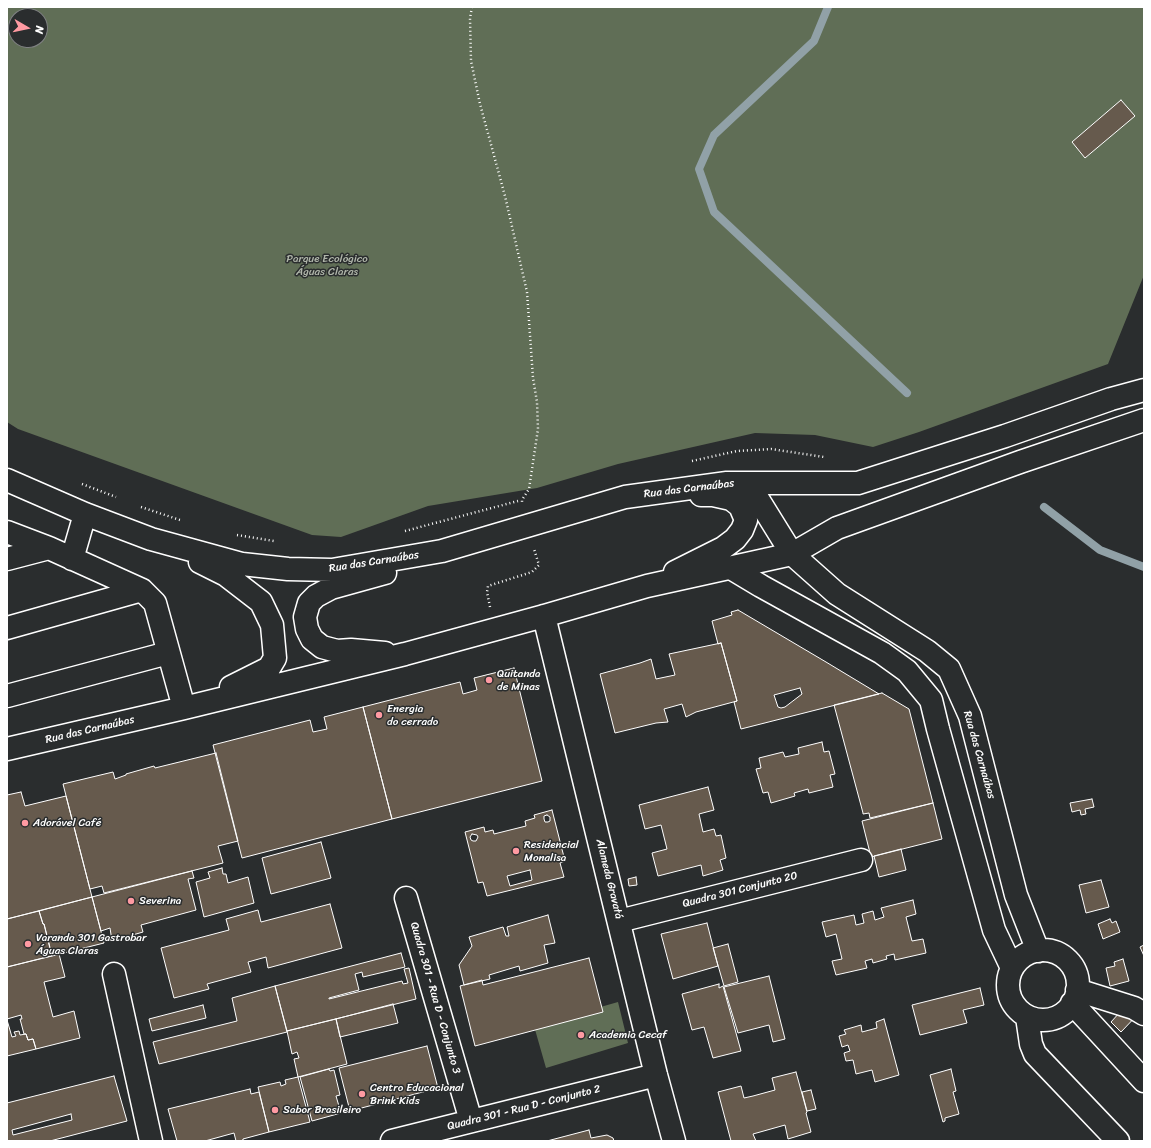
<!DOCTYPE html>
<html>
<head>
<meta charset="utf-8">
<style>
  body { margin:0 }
  #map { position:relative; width:1151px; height:1148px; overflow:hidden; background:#2a2d2e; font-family:Sriracha,sans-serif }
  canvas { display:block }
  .frame { position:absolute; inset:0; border:8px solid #fff; pointer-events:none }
  .north { position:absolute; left:8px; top:8px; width:40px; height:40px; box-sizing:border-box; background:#2a2d2e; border:1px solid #7f8182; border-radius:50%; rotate:99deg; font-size:11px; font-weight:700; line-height:16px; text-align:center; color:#fff }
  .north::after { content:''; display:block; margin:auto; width:14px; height:18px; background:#ff9aa2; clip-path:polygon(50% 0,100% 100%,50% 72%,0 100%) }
</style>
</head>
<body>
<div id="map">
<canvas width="1151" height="1148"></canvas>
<div class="frame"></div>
<div class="north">N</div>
</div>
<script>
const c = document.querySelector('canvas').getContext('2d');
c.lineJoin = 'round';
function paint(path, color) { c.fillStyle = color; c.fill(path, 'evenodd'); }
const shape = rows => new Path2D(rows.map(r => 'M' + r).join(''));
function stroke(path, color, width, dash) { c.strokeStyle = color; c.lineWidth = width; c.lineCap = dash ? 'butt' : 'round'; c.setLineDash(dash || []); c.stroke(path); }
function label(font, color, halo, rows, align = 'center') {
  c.font = font + ' Sriracha,sans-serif'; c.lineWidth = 3; c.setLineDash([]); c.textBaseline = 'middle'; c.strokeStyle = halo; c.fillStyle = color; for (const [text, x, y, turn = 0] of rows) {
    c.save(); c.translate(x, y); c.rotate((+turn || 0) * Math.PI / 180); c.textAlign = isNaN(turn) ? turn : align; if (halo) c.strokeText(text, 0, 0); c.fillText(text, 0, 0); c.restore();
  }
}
paint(shape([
  [7,7,1144,7,1144,275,1108,364,919,432,873,447,815,435,755,433,618,464,537,488,428,506,341,537,312,535,18,429,7,422],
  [16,16,40,16,40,40,16,40],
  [618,1002,628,1043,546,1068,534,1026]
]), '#606e56');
stroke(shape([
  [828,7,814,41,714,135,699,169,714,212,907,393],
  [1044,507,1100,550,1144,567]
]), '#91a1a7', 8);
const building = shape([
  [1121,100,1135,116,1085,158,1072,142,1121,100],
  [738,610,826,662,879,694,741,729,734,702,737,701,721,643,718,644,712,621,732,615,731,612,738,610],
  [800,688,802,694,785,707,781,708,778,707,774,695,800,688],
  [721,643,737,701,696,712,686,717,682,704,664,709,668,722,656,723,615,733,600,674,640,663,651,659,656,679,675,675,669,654,721,643],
  [514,668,542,781,392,819,363,707,460,682,463,694,477,690,474,678,514,668],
  [882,693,909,709,933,803,870,818,869,813,863,814,863,813,834,705,882,693],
  [363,707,392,819,242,858,213,745,310,720,313,732,327,729,324,717,363,707],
  [822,742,824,752,829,751,835,774,830,775,833,787,809,793,808,789,794,793,795,796,771,803,768,792,763,793,756,769,761,768,759,758,783,752,785,757,799,754,798,748,822,742],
  [216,753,238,841,218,846,223,863,104,893,102,886,90,889,63,784,113,772,115,779,126,775,126,774,154,766,155,768,216,753],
  [708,787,714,810,699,814,703,832,714,829,716,836,721,835,726,858,720,860,723,870,703,876,701,865,658,876,652,853,667,849,661,825,645,829,639,805,708,787],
  [21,792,25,806,66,796,92,897,7,919,7,795,21,792],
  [1092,799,1094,807,1085,809,1086,814,1081,815,1080,810,1072,812,1070,803,1092,799],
  [933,803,942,839,871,857,862,821,933,803],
  [552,810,565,861,560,863,564,877,487,896,483,882,478,883,465,832,484,827,485,832,493,830,494,834,526,826,525,821,535,818,534,815,552,810],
  [547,815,550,817,550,821,548,822,545,822,544,819,544,816,547,815],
  [472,834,477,835,478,837,476,841,473,841,471,840,470,837,472,834],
  [530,870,532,880,510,886,507,876,530,870],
  [321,842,331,878,271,894,262,858,321,842],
  [901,849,906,870,879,877,874,856,901,849],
  [222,868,223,874,226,874,228,883,248,877,254,903,204,917,196,882,210,878,208,872,222,868],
  [192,871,194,878,188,879,196,910,141,925,143,932,112,941,110,928,101,931,92,897,192,871],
  [636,877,637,885,629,886,628,879,636,877],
  [1101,880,1109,907,1086,913,1079,885,1101,880],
  [92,897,104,943,52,956,44,924,43,924,39,911,92,897],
  [913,900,916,914,906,917,912,941,923,939,926,953,895,960,894,954,886,956,887,959,873,963,872,959,865,961,867,968,836,975,832,961,842,959,836,934,826,937,822,922,854,915,856,925,864,923,862,914,873,911,875,920,884,917,881,908,913,900],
  [330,904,342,948,268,968,266,957,248,962,251,972,207,984,209,989,174,998,161,948,229,930,226,919,258,910,261,922,330,904],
  [39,911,43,924,44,924,52,956,7,967,7,919,39,911],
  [548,915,555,943,544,945,548,963,520,971,519,966,489,975,490,979,464,985,459,965,472,946,469,937,503,927,506,936,509,936,507,927,548,915],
  [1110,919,1112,923,1116,921,1120,932,1103,939,1098,924,1110,919],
  [707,923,718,966,673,979,661,934,707,923],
  [728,944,738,982,724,986,713,948,728,944],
  [1144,945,1144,956,1140,947,1144,945],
  [401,953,405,967,363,977,362,972,355,974,359,990,329,998,329,999,402,981,403,984,408,983,404,969,409,968,416,999,287,1031,275,986,401,953],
  [59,954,65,977,44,982,53,1017,74,1011,80,1038,36,1049,33,1039,28,1040,26,1034,24,1034,20,1019,22,1019,21,1015,7,1019,7,967,59,954],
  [589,958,603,1012,475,1046,460,986,482,980,483,985,589,958],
  [1123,959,1129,981,1110,986,1106,968,1115,966,1114,962,1123,959],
  [769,976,785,1039,773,1042,769,1025,738,1033,724,987,769,976],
  [719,984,719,988,723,986,741,1051,713,1058,704,1027,692,1030,682,994,719,984],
  [275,986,287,1032,159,1064,153,1042,237,1021,232,998,275,986],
  [980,988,984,1005,963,1010,967,1023,920,1035,912,1005,980,988],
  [1130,1001,1141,1011,1121,1032,1111,1022,1130,1001],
  [393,1004,398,1023,340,1037,336,1019,393,1004],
  [203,1005,206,1018,152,1031,149,1019,203,1005],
  [336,1019,347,1064,298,1077,294,1059,299,1058,297,1052,292,1054,287,1031,336,1019],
  [884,1019,899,1075,875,1082,872,1070,856,1074,853,1060,846,1061,844,1053,850,1051,848,1045,842,1047,839,1036,846,1034,844,1030,861,1025,862,1032,877,1028,876,1022,884,1019],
  [7,1020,12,1037,16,1036,14,1032,19,1031,20,1035,26,1034,28,1040,33,1039,36,1049,7,1056,7,1020],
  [427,1046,438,1088,350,1111,339,1068,427,1046],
  [329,1069,330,1071,334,1070,340,1095,336,1096,341,1113,312,1121,300,1077,329,1069],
  [951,1069,956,1091,953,1092,959,1114,945,1118,945,1121,943,1122,930,1075,951,1069],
  [796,1072,807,1112,806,1113,811,1132,788,1139,785,1125,753,1134,756,1141,731,1141,718,1092,741,1086,744,1098,753,1096,775,1090,772,1078,796,1072],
  [114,1076,127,1121,50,1141,7,1141,7,1103,114,1076],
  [71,1114,72,1120,13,1135,12,1130,71,1114],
  [298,1077,310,1122,269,1132,258,1087,280,1082,281,1086,286,1084,285,1080,298,1077],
  [250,1089,251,1094,259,1092,269,1132,243,1139,243,1140,240,1141,236,1141,234,1133,205,1141,177,1141,168,1109,250,1089],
  [811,1090,816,1109,807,1111,802,1092,811,1090],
  [589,1130,591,1138,607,1135,613,1138,614,1141,547,1141,589,1130]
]);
paint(building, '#665a4d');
stroke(building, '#fff', 1);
const minor = shape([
  [7,480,85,514,151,539,242,564,288,569,332,570,442,551,625,497,727,483,858,483,1005,436,1111,399,1144,390],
  [748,483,792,554,837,594,927,651,949,669,970,716,1016,895,1038,951],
  [7,532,49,548,142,590,155,603,184,708],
  [7,559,49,548],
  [72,559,85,514],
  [200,562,226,575,261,602,272,625,275,658,269,668,231,687],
  [731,568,761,586,882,653,907,671,931,700,938,729,994,930,1012,968],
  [675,572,723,548,735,539,742,530,746,520,740,506,731,499,713,495,701,495],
  [385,573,331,588,316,596,309,603,305,617,307,629,312,639,322,647,337,651,351,650,385,653],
  [544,616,656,1075,674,1141],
  [7,628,142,590],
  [7,696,168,653],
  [7,749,184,708,405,654,544,616,647,586,792,554,837,528,1020,462,1144,420],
  [406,898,471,1121],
  [619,921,861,860],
  '1008 985a35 35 0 1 1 70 0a35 35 0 1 1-70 0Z',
  [114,974,151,1141],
  [1077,990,1134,1008,1144,1014],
  [1072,1003,1144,1081],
  [1027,1017,1031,1044,1035,1054,1118,1141],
  [392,1141,656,1075]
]);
stroke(minor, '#fff', 25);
stroke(shape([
  [472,7,470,18,471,61,480,104,505,196,527,292,533,378,537,402,538,429,529,489,522,500,522,502],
  [692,461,737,451,771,449,824,457],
  [82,484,116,497],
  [141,507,180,520],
  [405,531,518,501],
  [237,535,274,541],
  [490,607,487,592,488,586,532,572,539,565,534,549]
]), '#fff', 2.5, [1, 3]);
stroke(minor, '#2a2d2e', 22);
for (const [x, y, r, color] of [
  [489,680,4,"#ff9aa2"],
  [379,715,4,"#ff9aa2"],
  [25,823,4,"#ff9aa2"],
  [516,851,4,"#ff9aa2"],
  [131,901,4,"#ff9aa2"],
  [28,944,4,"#ff9aa2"],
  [581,1035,4,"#ff9aa2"],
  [362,1094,4,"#ff9aa2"],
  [275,1110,4,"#ff9aa2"]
]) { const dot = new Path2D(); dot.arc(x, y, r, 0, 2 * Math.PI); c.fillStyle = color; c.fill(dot); stroke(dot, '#2a2d2e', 1.5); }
label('11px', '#b0b6aa', '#2a2d2e', [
  ["Parque Ecológico",327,259],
  ["Águas Claras",327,272]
]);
label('11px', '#fff', '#2a2d2e', [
  ["Rua das Carnaúbas",689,489,-7],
  ["Rua das Carnaúbas",374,562,-9],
  ["Rua das Carnaúbas",90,730,-13],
  ["Rua das Carnaúbas",979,755,74],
  ["Alameda Gravatá",609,879,76],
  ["Quadra 301 Conjunto 20",740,890,-14],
  ["Quadra 301 - Rua D - Conjunto 3",435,998,74],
  ["Quadra 301 - Rua D - Conjunto 2",524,1108,-14]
]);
label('11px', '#fff', '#2a2d2e', [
  ["Quitanda",497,674],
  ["de Minas",497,687],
  ["Energia",387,709],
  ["do cerrado",387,722],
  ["Adorável Café",33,823],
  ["Residencial",524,845],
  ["Monalisa",524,858],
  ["Severina",139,901],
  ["Varanda 301 Gastrobar",36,938],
  ["Águas Claras",36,951],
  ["Academia Cecaf",589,1035],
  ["Centro Educacional",370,1088],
  ["Brink Kids",370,1101],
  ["Sabor Brasileiro",283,1110]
], 'left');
</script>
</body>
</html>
